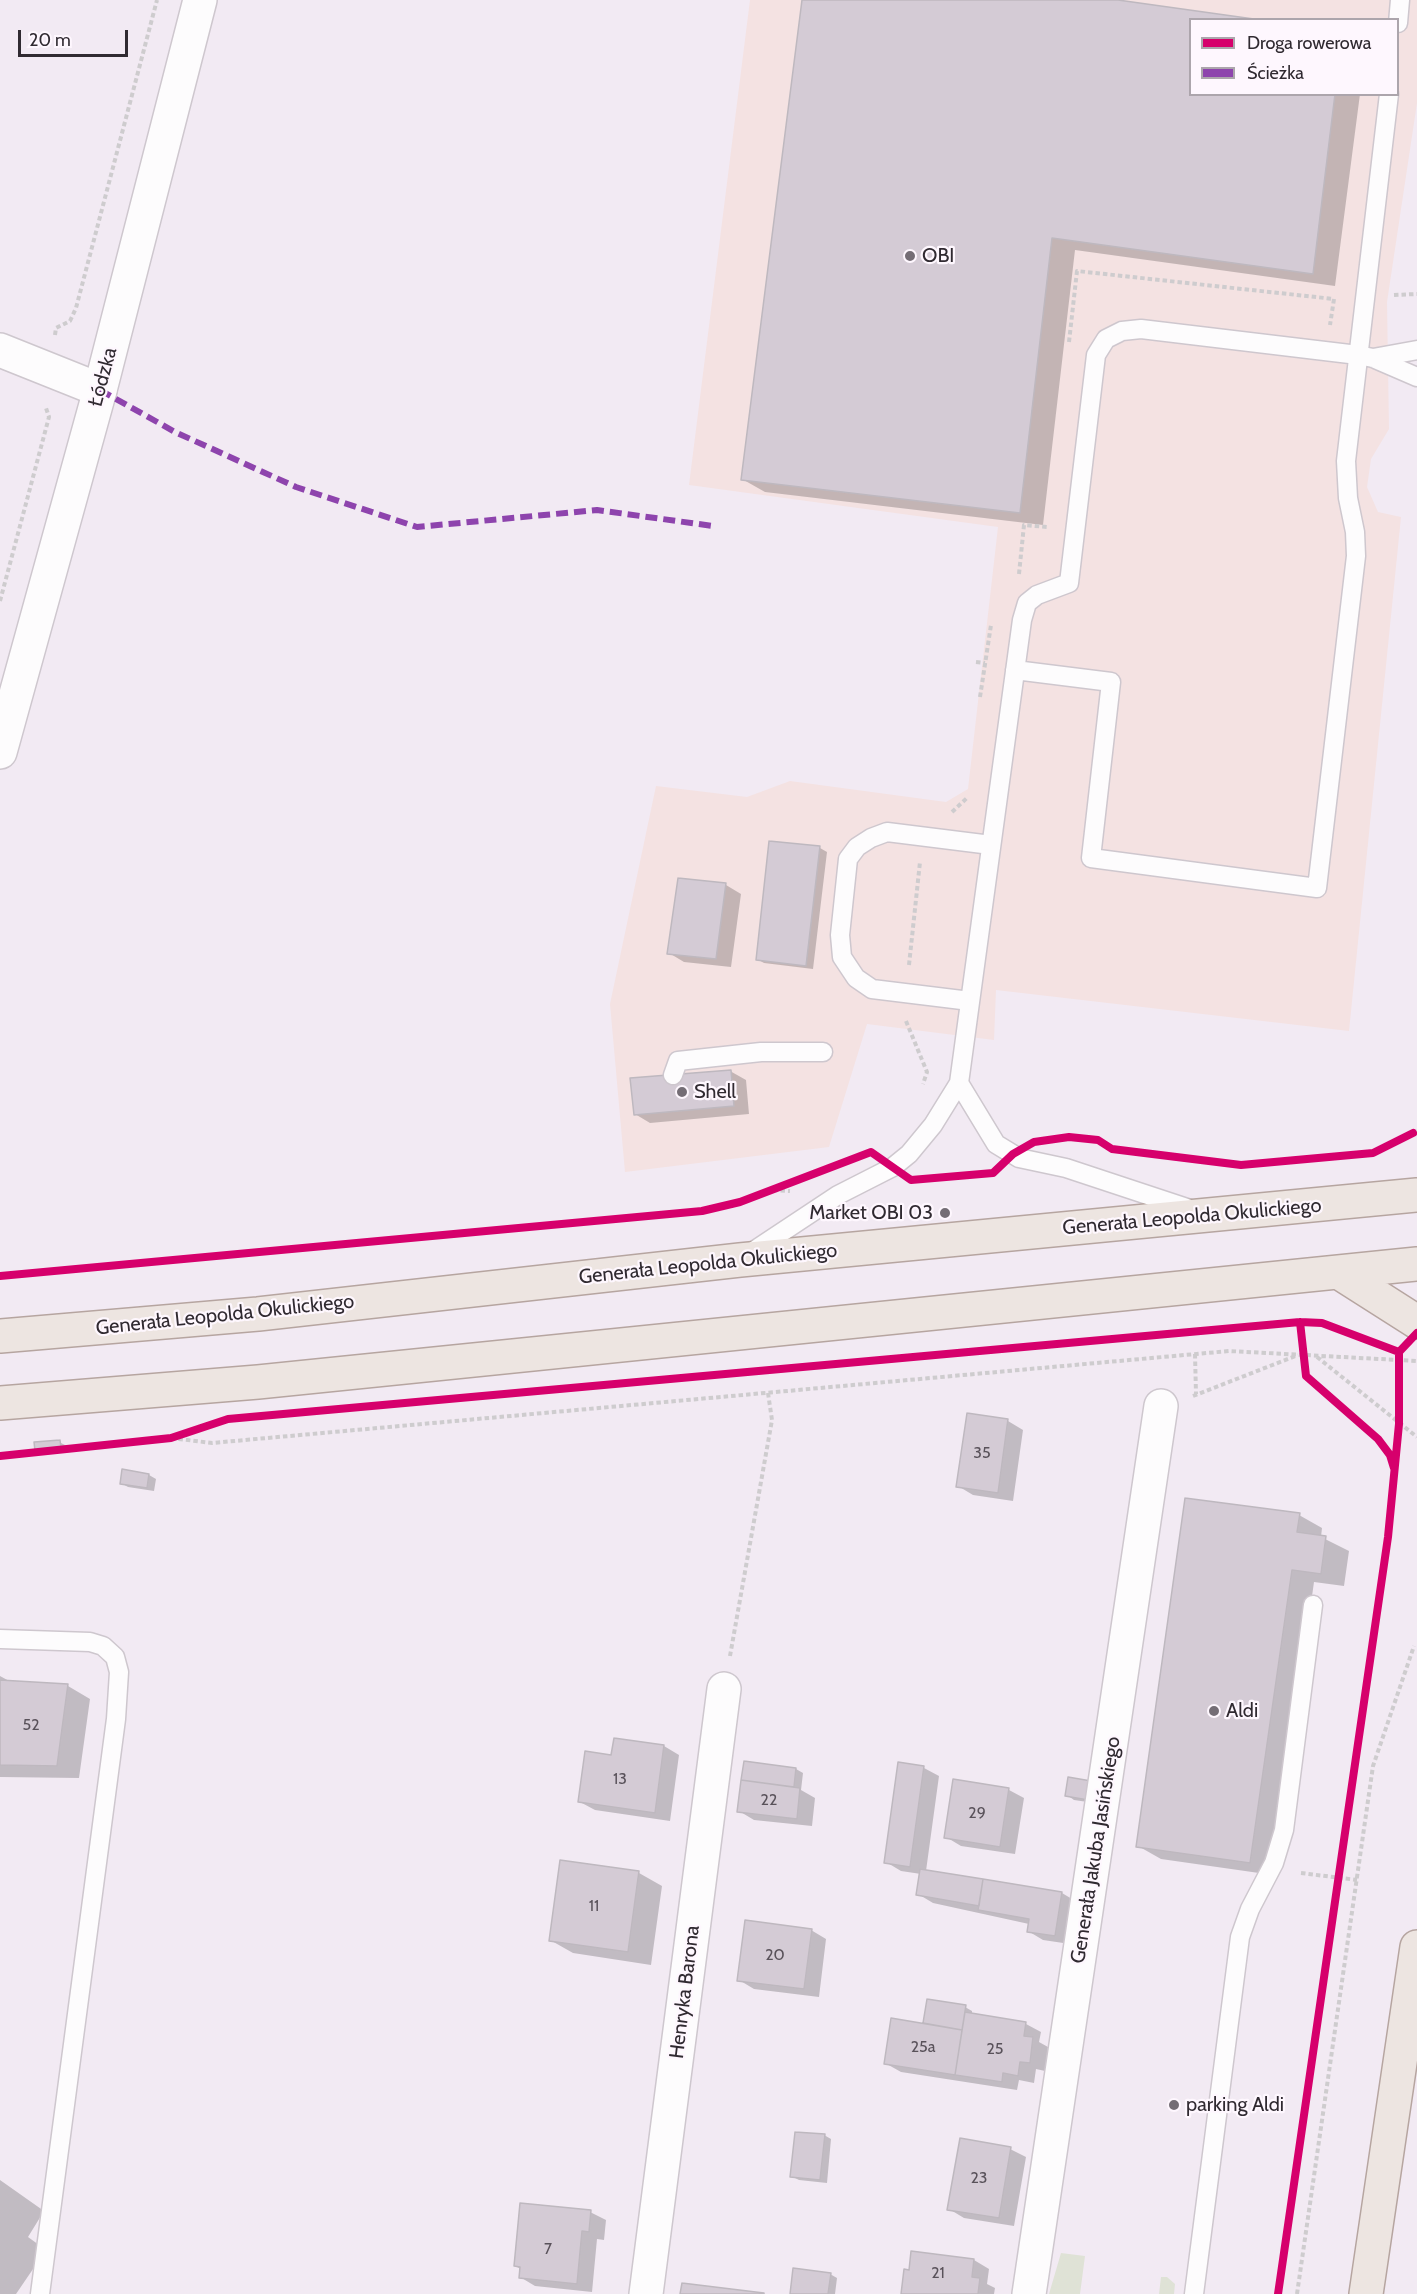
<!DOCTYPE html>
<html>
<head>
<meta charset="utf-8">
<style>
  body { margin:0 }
  #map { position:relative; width:1417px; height:2294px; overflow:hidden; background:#f2eaf3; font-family:Cabin,sans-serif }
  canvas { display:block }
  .legend { position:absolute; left:1189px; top:18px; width:210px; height:78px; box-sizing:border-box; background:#fef7fe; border:2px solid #aca5ac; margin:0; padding:8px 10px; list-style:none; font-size:18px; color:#302a31 }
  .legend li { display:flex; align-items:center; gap:12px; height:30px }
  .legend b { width:30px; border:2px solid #aca5ac }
  .scale { position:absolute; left:18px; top:30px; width:110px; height:27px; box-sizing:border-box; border:3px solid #302a31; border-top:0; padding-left:8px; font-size:18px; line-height:21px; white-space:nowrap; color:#302a31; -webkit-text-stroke:4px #fef7fe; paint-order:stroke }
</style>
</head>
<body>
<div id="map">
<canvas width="1417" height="2294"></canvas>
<ul class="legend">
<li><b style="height:8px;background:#d6006c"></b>Droga rowerowa</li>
<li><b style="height:8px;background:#8e44ad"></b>Ścieżka</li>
</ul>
<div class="scale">20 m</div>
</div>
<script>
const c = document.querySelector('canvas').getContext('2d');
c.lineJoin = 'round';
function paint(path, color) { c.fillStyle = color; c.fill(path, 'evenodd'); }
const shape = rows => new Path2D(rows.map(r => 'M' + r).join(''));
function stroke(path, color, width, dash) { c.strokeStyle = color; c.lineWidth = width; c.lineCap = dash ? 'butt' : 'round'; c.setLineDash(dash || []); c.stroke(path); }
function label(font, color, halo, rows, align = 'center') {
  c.font = font + ' Cabin,sans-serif'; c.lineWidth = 4.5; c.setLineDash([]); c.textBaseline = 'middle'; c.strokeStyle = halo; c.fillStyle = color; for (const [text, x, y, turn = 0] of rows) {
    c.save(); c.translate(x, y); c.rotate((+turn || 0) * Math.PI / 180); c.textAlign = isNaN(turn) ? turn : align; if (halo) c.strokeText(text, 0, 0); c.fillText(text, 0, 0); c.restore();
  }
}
paint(shape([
  [750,0,1417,0,1417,103,1387,302,1389,429,1371,459,1367,487,1378,512,1401,517,1349,1031,996,990,994,1040,867,1024,829,1147,625,1172,610,1004,656,786,747,797,790,781,946,802,968,789,998,527,689,485],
  [1190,20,1398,20,1398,94,1190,94]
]), '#f4e2e2');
paint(shape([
  [1061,2253,1085,2256,1080,2294,1049,2294],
  [1161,2277,1167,2277,1175,2284,1174,2294,1159,2294]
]), '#dfe2d6');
paint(shape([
  [803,0,1190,20,1190,94,1360,94,1335,286,1075,250,1043,525,765,492,742,479],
  [771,842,820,848,827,852,813,969,764,963,757,959],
  [679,880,726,885,741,894,731,967,684,962,669,953],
  [730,1071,746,1080,749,1114,650,1123,635,1114],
  [968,1415,1008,1421,1023,1430,1013,1501,973,1495,958,1486],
  [59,1442,67,1446,67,1452,44,1454,36,1450],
  [123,1471,149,1475,156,1479,154,1491,128,1487,121,1483],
  [1299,1515,1322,1528,1321,1537,1349,1551,1344,1586,1314,1582,1273,1875,1161,1859,1138,1846],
  [0,1676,11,1682,68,1686,90,1699,79,1778,0,1777],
  [664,1746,679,1755,670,1821,595,1810,580,1802],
  [745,1763,796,1769,803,1773,801,1790,815,1798,812,1826,754,1820,739,1811,748,1781,743,1779],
  [899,1764,924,1768,939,1776,926,1871,1062,1893,1077,1902,1070,1944,1043,1940,1028,1931,1029,1924,933,1903,918,1894,921,1874,901,1871,886,1862],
  [1069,1779,1101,1804,1074,1800,1067,1795],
  [1009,1790,1024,1798,1015,1854,961,1846,946,1837],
  [639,1873,662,1886,651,1965,573,1953,550,1940],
  [811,1930,826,1939,819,1997,754,1989,739,1980],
  [928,2001,965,2007,972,2011,972,2015,1026,2024,1041,2032,1039,2042,1048,2047,1045,2071,1036,2069,1034,2083,1019,2080,1017,2090,901,2072,885,2063,924,2025],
  [824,2135,831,2139,827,2183,799,2180,791,2176],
  [1010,2149,1026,2157,1014,2226,964,2218,949,2209],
  [0,2180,44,2211,28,2237,46,2250,16,2294,0,2294],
  [590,2212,606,2220,604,2240,597,2239,592,2292,535,2286,520,2277,521,2269,515,2266],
  [974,2260,989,2269,987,2284,995,2288,994,2294,902,2294,911,2271],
  [830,2274,837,2278,835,2294,792,2294]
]), '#0003');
const building = shape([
  [802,0,1118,0,1261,20,1190,20,1190,94,1335,94,1313,274,1052,238,1020,513,741,480,802,0],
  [769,841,820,846,806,966,756,960,769,841],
  [678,878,726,883,716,959,667,954,678,878],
  [731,1070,734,1106,634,1115,630,1078,731,1070],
  [967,1413,1008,1419,998,1493,956,1487,967,1413],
  [60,1440,61,1448,35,1451,34,1442,60,1440],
  [122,1469,149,1474,147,1488,120,1484,122,1469],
  [1185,1498,1300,1513,1297,1532,1326,1536,1321,1574,1292,1570,1250,1863,1136,1847,1185,1498],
  [0,1680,68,1684,57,1766,0,1765,0,1680],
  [614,1738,664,1745,655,1813,578,1802,585,1751,611,1755,614,1738],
  [744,1761,796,1768,794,1787,741,1780,744,1761],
  [898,1762,924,1766,910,1867,884,1863,898,1762],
  [1068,1777,1097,1782,1094,1801,1065,1796,1068,1777],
  [953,1779,1009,1788,1000,1847,944,1838,953,1779],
  [741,1780,800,1788,797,1819,737,1812,741,1780],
  [560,1860,639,1871,628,1952,549,1941,560,1860],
  [920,1869,983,1879,979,1906,916,1895,920,1869],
  [983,1879,1062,1892,1055,1936,1027,1932,1029,1919,978,1910,983,1879],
  [745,1920,812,1929,804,1989,737,1981,745,1920],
  [927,1999,966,2005,962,2030,923,2023,927,1999],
  [965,2012,1026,2022,1024,2036,1033,2037,1030,2063,1020,2062,1018,2076,1003,2073,1002,2082,955,2075,965,2012],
  [891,2018,962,2030,955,2075,884,2064,891,2018],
  [795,2132,825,2134,820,2180,790,2177,795,2132],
  [960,2138,1011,2147,999,2218,947,2210,960,2138],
  [520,2203,591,2210,589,2232,582,2231,577,2284,519,2278,520,2267,514,2266,520,2203],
  [911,2251,974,2259,972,2277,980,2278,978,2294,901,2294,904,2269,909,2270,911,2251],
  [793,2268,831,2273,828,2294,790,2294,793,2268],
  [682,2283,764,2293,764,2294,680,2294,682,2283]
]);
paint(building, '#d4cbd5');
stroke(building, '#beb8bf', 1.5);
const service = shape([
  [1398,23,1400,0],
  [1373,358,1417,350],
  [1015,670,1111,682,1091,858,1317,888,1356,556,1355,532,1348,498,1346,461,1389,94],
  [970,1001,872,989,856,978,842,957,840,935,848,859,857,847,871,838,887,832,991,845],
  [673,1075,678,1061,761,1052,823,1052],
  [959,1083,996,1144,1019,1158,1066,1168,1193,1210],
  [749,1254,838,1195,893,1167,909,1154,933,1125,959,1083,1022,620,1027,603,1037,595,1069,583,1096,355,1106,339,1122,331,1141,329,1358,355,1373,358,1417,377],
  [0,1639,90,1642,103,1646,115,1657,119,1672,116,1719,40,2294],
  [1194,2294,1240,1937,1250,1909,1274,1863,1284,1830,1313,1605]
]);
const minor = shape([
  [0,350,100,390],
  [646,2294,724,1689],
  [1029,2294,1161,1406]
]);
const tertiary = shape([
  [0,752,100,390,200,0]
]);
const primary = shape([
  [1340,1273,1417,1322],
  [0,1336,258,1314,740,1260,1417,1195],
  [0,1403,258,1382,1417,1264],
  [1366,2294,1417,1947]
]);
stroke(service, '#cec7ce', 21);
stroke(minor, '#cec7ce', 36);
stroke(tertiary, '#cec7ce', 36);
stroke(primary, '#b6a5a0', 36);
stroke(shape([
  [1394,295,1417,294],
  [55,335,56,328,70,321,76,308,157,0],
  [1069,342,1077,271,1334,299,1330,325],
  [1019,574,1024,525,1048,527],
  [0,601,49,417,46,408],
  [976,662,985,663],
  [980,697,991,625],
  [952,812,968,797],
  [909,965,920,862],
  [906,1021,927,1072,923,1084],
  [1413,1133,1417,1131],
  [773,1190,790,1191],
  [1195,1354,1196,1394],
  [1317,1357,1417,1437],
  [1193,1396,1298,1355],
  [171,1438,212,1443,1229,1351,1417,1361],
  [730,1656,772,1420,768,1393],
  [1301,1873,1357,1880],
  [1297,2294,1373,1766,1414,1646]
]), '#ceccce', 4, [4.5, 3]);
stroke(service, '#fdfcfd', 18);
stroke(minor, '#fdfcfd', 33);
stroke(tertiary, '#fdfcfd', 33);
stroke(primary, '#ede5e1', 33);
stroke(shape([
  [100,390,175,432,296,487,417,527,597,510,713,526]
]), '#8e44ad', 6, [12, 6]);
stroke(shape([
  [0,1276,702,1211,740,1202,871,1152,911,1180,993,1173,1013,1154,1034,1142,1069,1137,1098,1140,1112,1149,1241,1165,1373,1153,1413,1133],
  [1300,1322,1306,1376,1378,1439,1390,1455,1394,1468],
  [0,1456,171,1438,228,1419,1300,1322,1322,1323,1399,1352],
  [1278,2294,1388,1537,1399,1424,1399,1352,1417,1333]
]), '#d6006c', 8);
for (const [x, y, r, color] of [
  [910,256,6,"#746d75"],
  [682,1092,6,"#746d75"],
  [945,1213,6,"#746d75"],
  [1214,1711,6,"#746d75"],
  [1174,2105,6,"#746d75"]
]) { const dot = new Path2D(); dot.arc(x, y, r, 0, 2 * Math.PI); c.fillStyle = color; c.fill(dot); stroke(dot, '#fef7fe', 2); }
label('16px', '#59525a', null, [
  ["35",982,1453],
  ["52",31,1725],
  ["13",620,1779],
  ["22",769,1800],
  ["29",977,1813],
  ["11",594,1906],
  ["20",775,1955],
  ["25a",923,2047],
  ["25",995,2049],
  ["23",979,2178],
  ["7",548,2249],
  ["21",938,2273]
]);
label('20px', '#302a31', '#fef7fe', [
  ["OBI",922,256],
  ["Shell",694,1092],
  ["Market OBI 03",933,1213,"right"],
  ["Aldi",1226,1711],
  ["parking Aldi",1186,2105]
], 'left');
label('20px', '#302a31', '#fef7fe', [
  ["Łódzka",103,377,-75],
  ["Generała Leopolda Okulickiego",1192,1217,-5],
  ["Generała Leopolda Okulickiego",708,1264,-6],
  ["Generała Leopolda Okulickiego",225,1315,-6],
  ["Generała Jakuba Jasińskiego",1096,1850,-81],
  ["Henryka Barona",685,1992,-83]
]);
</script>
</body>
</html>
